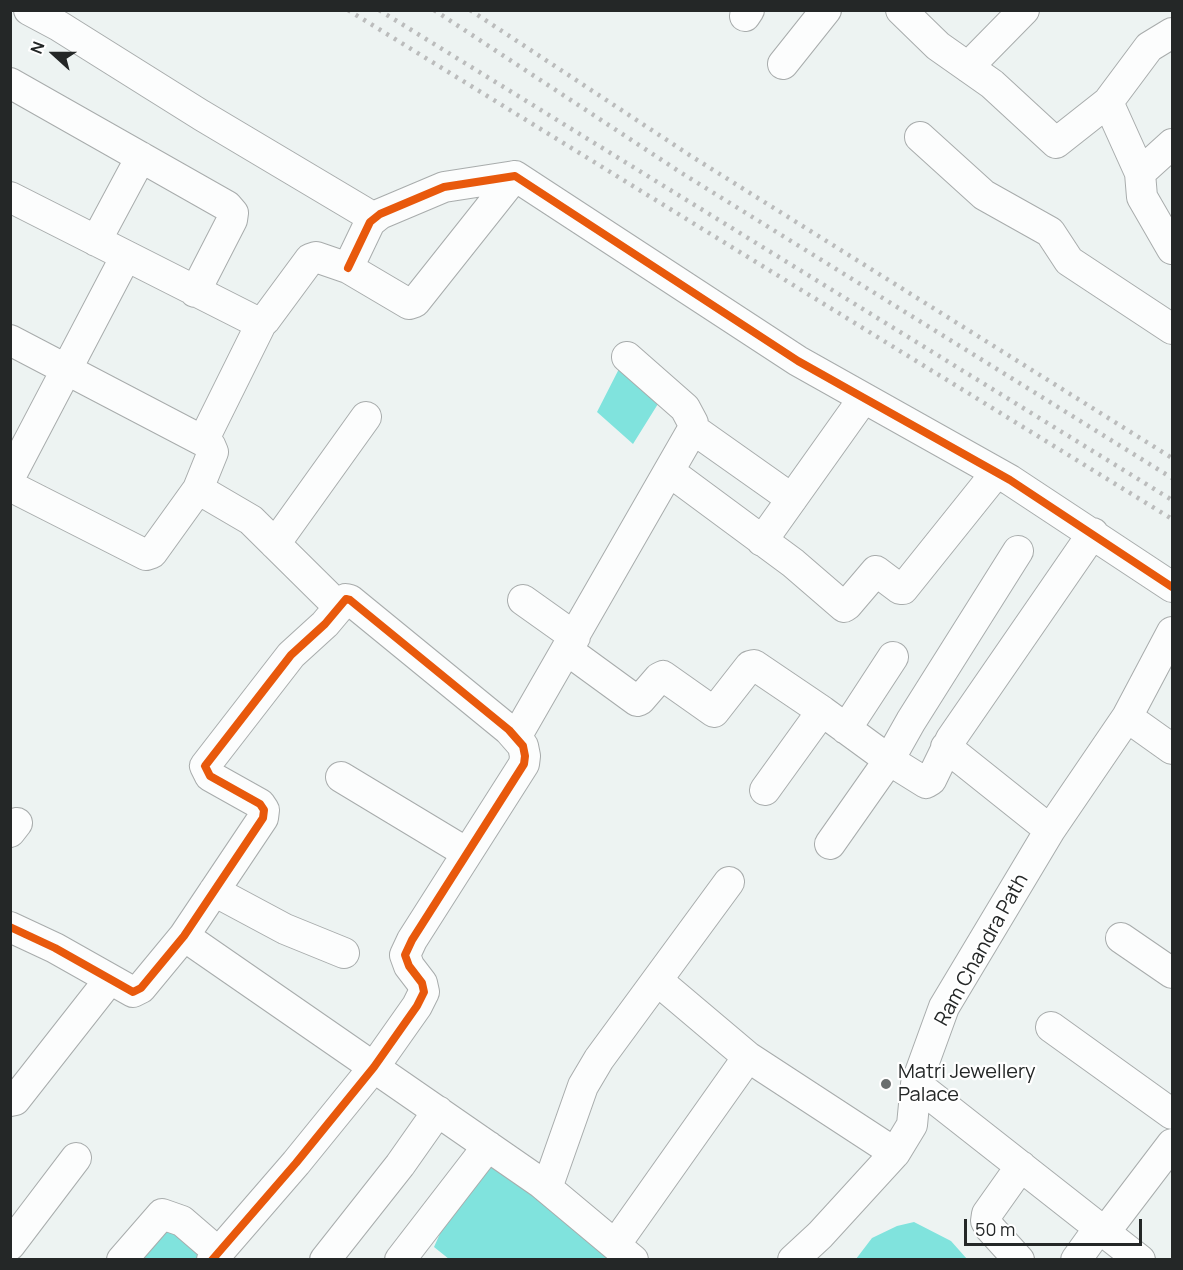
<!DOCTYPE html>
<html>
<head>
<meta charset="utf-8">
<style>
  body { margin:0 }
  #map { position:relative; width:1183px; height:1270px; overflow:hidden; background:#edf3f2; font-family:Manrope,sans-serif }
  canvas { display:block }
  .frame { position:absolute; inset:0; border:12px solid #242727; pointer-events:none }
  .north { position:absolute; left:24px; top:24px; width:60px; height:60px; -webkit-text-stroke:4px #fff; paint-order:stroke; rotate:291deg; font-size:16px; font-weight:700; line-height:24px; text-align:center; color:#242727 }
  .north::after { content:''; display:block; margin:auto; width:21px; height:27px; background:#242727; clip-path:polygon(50% 0,100% 100%,50% 72%,0 100%) }
  .scale { position:absolute; left:964px; top:1219px; width:178px; height:27px; box-sizing:border-box; border:3px solid #242727; border-top:0; padding-left:8px; font-size:18px; line-height:21px; white-space:nowrap; color:#242727; -webkit-text-stroke:4px #fff; paint-order:stroke }
</style>
</head>
<body>
<div id="map">
<canvas width="1183" height="1270"></canvas>
<div class="frame"></div>
<div class="north">N</div>
<div class="scale">50 m</div>
</div>
<script>
const c = document.querySelector('canvas').getContext('2d');
c.lineJoin = 'round';
function paint(path, color) { c.fillStyle = color; c.fill(path, 'evenodd'); }
const shape = rows => new Path2D(rows.map(r => 'M' + r).join(''));
function stroke(path, color, width, dash) { c.strokeStyle = color; c.lineWidth = width; c.lineCap = dash ? 'butt' : 'round'; c.setLineDash(dash || []); c.stroke(path); }
function label(font, color, halo, rows, align = 'center') {
  c.font = font + ' Manrope,sans-serif'; c.lineWidth = 4.5; c.setLineDash([]); c.textBaseline = 'middle'; c.strokeStyle = halo; c.fillStyle = color; for (const [text, x, y, turn = 0] of rows) {
    c.save(); c.translate(x, y); c.rotate((+turn || 0) * Math.PI / 180); c.textAlign = isNaN(turn) ? turn : align; if (halo) c.strokeText(text, 0, 0); c.fillText(text, 0, 0); c.restore();
  }
}
paint(shape([
  [623,361,666,391,633,444,597,412],
  [485,1159,541,1192,614,1259,449,1259,434,1247,442,1229],
  [914,1222,951,1241,967,1259,856,1259,872,1238,897,1226],
  [173,1228,203,1259,134,1260,150,1233]
]), '#80e3dd');
const minor = shape([
  [29,10,59,26,201,115,374,218],
  [901,10,938,46,992,84,1056,143,1108,102],
  [745,16,749,10],
  [1172,33,1149,47,1108,102,1140,173,1142,197,1172,249],
  [783,64,826,10],
  [968,67,1024,10],
  [10,83,227,206,233,213,232,220,195,292],
  [920,137,984,195,1050,232,1069,261,1172,329],
  [1140,173,1172,144],
  [10,197,261,324,265,320,310,259,316,257,348,268,409,304,415,302,515,176],
  [96,241,141,157],
  [348,268,370,222,380,214,444,187,515,176,798,361,1010,480,1172,587],
  [10,340,203,441,210,445,213,452,198,489,152,553,146,555,10,486],
  [693,429,792,499],
  [203,441,261,324],
  [670,472,793,563,844,607,847,605,876,571,900,589,903,589,996,473],
  [10,477,126,256],
  [198,489,251,520,338,606],
  [762,541,863,399],
  [275,544,366,417],
  [523,600,575,637],
  [567,650,637,701,640,700,659,678,663,676,714,712,750,666,754,665,822,711,889,760,926,783,931,780,951,739,1093,533],
  [1127,717,1172,749],
  [846,729,893,657],
  [516,737,693,429,693,423,685,408,627,357],
  [946,747,1050,830],
  [341,777,467,853],
  [765,790,822,711],
  [10,832,17,823],
  [830,844,889,760,911,721,1018,551],
  [214,891,285,929,344,953],
  [10,927,55,948,133,992,141,988,184,936,263,818,264,810,260,804,210,776,205,766,291,655,325,624,346,599,350,600,509,730,523,746,525,756,524,764,412,940,405,955,409,966,422,983,424,992,417,1006,374,1067,296,1163,212,1260],
  [184,936,541,1183,633,1260],
  [1121,938,1172,973],
  [658,981,748,1057,895,1153],
  [1051,1027,1172,1114],
  [916,1084,1140,1260],
  [10,1101,15,1100,110,979],
  [547,1188,583,1086,599,1059,729,882],
  [1105,1232,1172,1144],
  [10,1245,76,1158],
  [615,1245,748,1057],
  [122,1260,162,1214,182,1221,218,1252],
  [325,1260,400,1165,438,1111],
  [400,1260,488,1146],
  [793,1260,820,1235,895,1153,912,1125,916,1084,944,1007,1050,830,1127,717,1172,632],
  [1019,1260,990,1228,986,1221,987,1214,1021,1166],
  [1076,1260,1099,1228]
]);
stroke(minor, '#a8acac', 32);
stroke(minor, '#fcfdfd', 30);
stroke(shape([
  [348,10,1172,519],
  [379,10,1172,500],
  [434,10,680,172,1172,478],
  [470,10,691,156,1172,458]
]), '#bbbcbc', 4.5, [3, 6]);
stroke(shape([
  [348,268,370,222,380,214,444,187,515,176,798,361,1010,480,1172,587],
  [10,927,55,948,133,992,141,988,184,936,263,818,264,810,260,804,210,776,205,766,291,655,325,624,346,599,350,600,509,730,523,746,525,756,524,764,412,940,405,955,409,966,422,983,424,992,417,1006,374,1067,296,1163,212,1260]
]), '#e8590c', 8);
for (const [x, y, r, color] of [
  [886,1084,6,"#6a6e6e"]
]) { const dot = new Path2D(); dot.arc(x, y, r, 0, 2 * Math.PI); c.fillStyle = color; c.fill(dot); stroke(dot, '#fff', 2); }
label('20px', '#242727', '#fff', [
  ["Ram Chandra Path",982,950,-61]
]);
label('20px', '#242727', '#fff', [
  ["Matri Jewellery",898,1072],
  ["Palace",898,1095]
], 'left');
</script>
</body>
</html>
